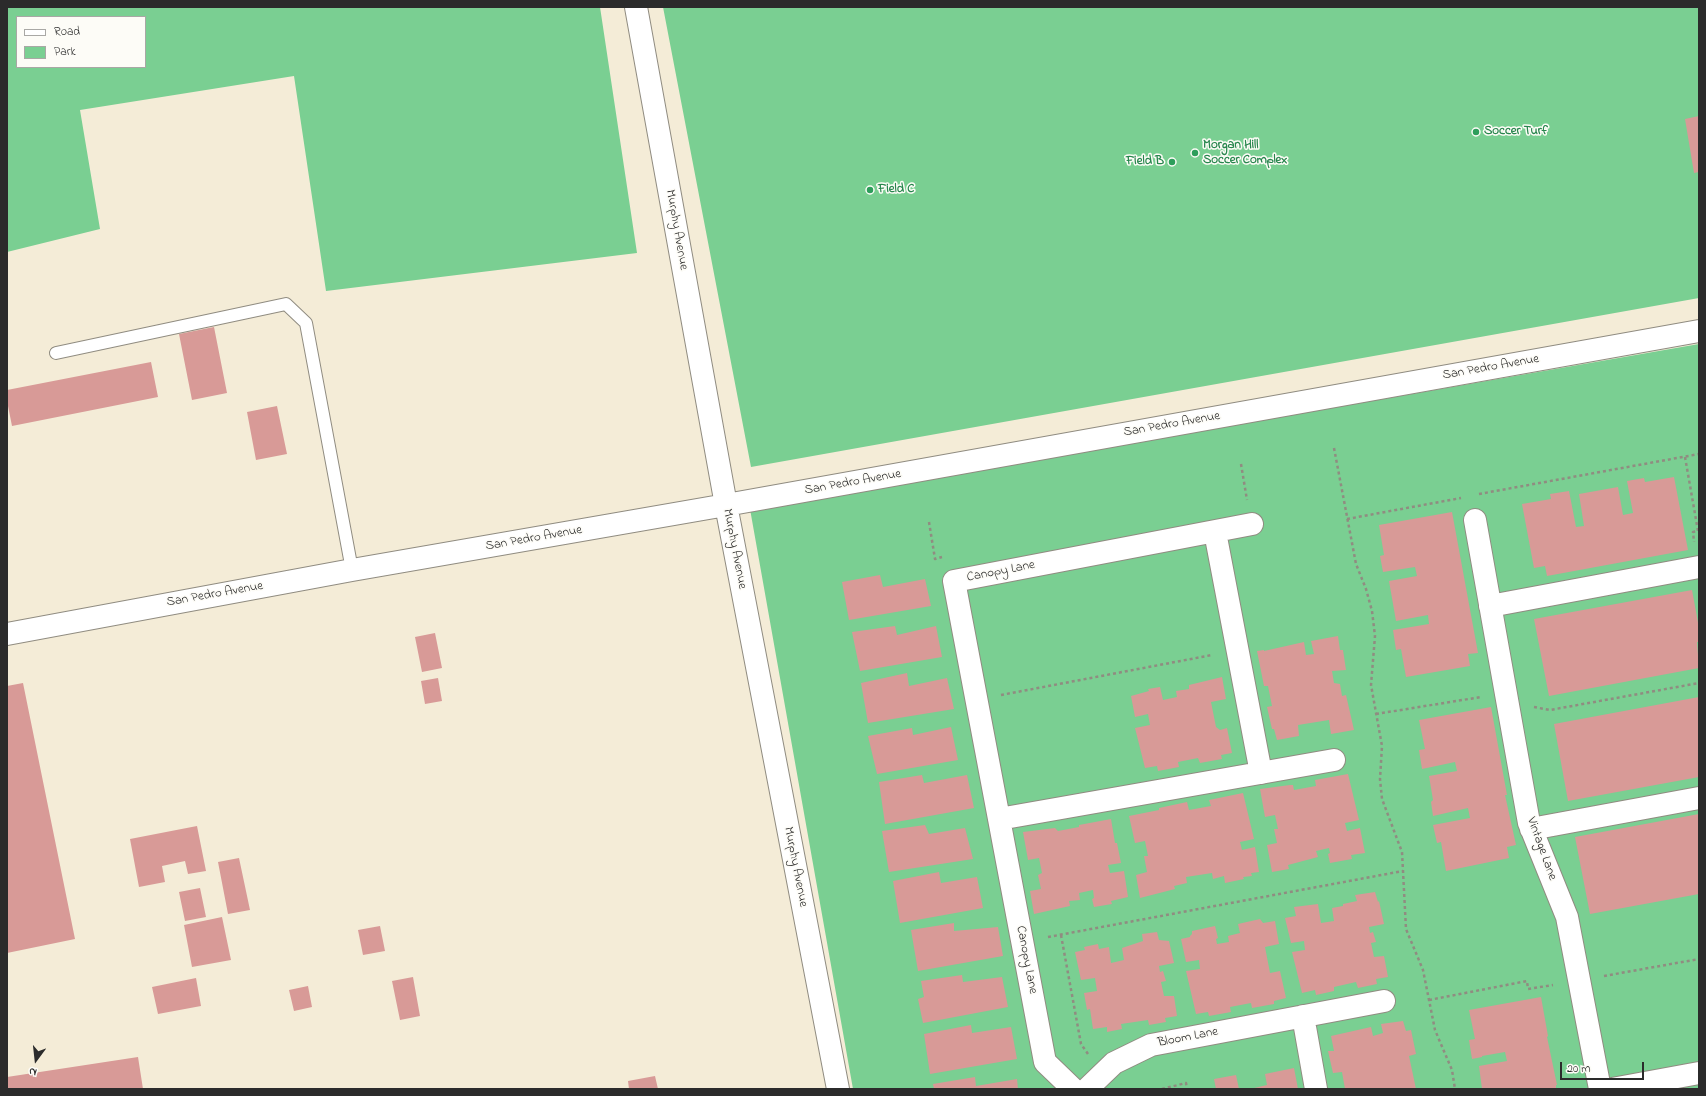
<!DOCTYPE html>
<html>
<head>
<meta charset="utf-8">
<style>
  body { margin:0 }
  #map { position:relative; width:1706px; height:1096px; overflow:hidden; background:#f4ecd7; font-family:"Indie Flower",sans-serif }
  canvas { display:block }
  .frame { position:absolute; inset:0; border:8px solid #2b2b2b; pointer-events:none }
  .legend { position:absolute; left:16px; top:16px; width:130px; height:52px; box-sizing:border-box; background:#fdfcf7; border:1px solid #a9a8a5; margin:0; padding:5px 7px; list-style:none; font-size:12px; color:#2b2b2b }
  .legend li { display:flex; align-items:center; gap:8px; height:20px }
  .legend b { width:20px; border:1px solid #a9a8a5 }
  .north { position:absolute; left:16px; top:1040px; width:40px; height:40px; -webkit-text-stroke:3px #fdfcf7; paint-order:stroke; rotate:195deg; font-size:11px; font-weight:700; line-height:16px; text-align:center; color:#2b2b2b }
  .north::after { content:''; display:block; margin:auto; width:14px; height:18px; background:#2b2b2b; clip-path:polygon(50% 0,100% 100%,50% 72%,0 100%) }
  .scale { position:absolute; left:1560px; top:1062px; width:84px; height:18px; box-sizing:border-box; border:2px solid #2b2b2b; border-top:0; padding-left:5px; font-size:12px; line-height:14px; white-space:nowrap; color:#2b2b2b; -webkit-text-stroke:3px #fdfcf7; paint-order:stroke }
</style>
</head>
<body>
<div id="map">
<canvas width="1706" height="1096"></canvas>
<div class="frame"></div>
<ul class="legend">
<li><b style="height:5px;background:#fff"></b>Road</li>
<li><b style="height:11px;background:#7acf92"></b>Park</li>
</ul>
<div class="north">N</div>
<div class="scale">20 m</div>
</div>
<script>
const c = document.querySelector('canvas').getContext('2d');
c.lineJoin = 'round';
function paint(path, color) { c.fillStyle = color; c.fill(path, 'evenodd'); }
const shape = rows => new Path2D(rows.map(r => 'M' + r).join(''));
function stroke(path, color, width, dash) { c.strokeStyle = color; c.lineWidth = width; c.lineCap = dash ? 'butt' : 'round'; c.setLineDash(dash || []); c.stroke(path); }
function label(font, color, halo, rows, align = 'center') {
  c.font = font + ' "Indie Flower",sans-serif'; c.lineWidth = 3; c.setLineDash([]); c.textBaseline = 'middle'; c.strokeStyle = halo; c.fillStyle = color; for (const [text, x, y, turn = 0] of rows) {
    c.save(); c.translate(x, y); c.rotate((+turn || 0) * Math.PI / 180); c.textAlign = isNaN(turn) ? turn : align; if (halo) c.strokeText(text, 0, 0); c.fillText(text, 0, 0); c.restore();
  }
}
paint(shape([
  [7,7,600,7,637,253,326,291,294,76,80,110,100,229,7,252],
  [17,17,145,17,145,67,17,67],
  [663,7,1699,7,1699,298,751,467],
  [1699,344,1699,1089,853,1089,750,509]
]), '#7acf92');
paint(shape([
  [1699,116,1699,172,1694,173,1685,119],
  [214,327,227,393,192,400,179,334],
  [151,362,158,397,12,426,7,401,7,390],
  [277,406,287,454,256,460,247,412],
  [1674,477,1688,550,1547,576,1545,566,1534,568,1522,504,1551,499,1550,494,1569,491,1576,527,1584,526,1579,494,1618,487,1623,515,1633,513,1627,481,1644,478,1645,482],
  [1452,512,1478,653,1468,654,1470,666,1406,677,1401,649,1396,650,1393,630,1429,624,1428,615,1396,621,1389,581,1417,576,1415,567,1383,572,1380,556,1384,555,1379,525],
  [880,575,883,587,925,579,931,606,849,620,842,582],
  [1692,590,1699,628,1699,642,1697,642,1699,668,1549,696,1534,619],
  [895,626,897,635,936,626,942,657,860,671,852,632],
  [435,633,442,668,422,672,415,637],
  [1338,636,1340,650,1343,650,1346,670,1332,671,1334,683,1340,684,1342,696,1346,695,1354,730,1331,734,1329,720,1298,725,1299,736,1277,740,1274,729,1272,729,1267,707,1272,706,1268,686,1264,686,1257,651,1264,650,1264,651,1304,642,1306,655,1314,654,1311,641],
  [907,673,909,686,947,678,954,709,868,723,861,683],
  [1222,677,1226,699,1211,702,1216,727,1220,730,1227,728,1232,753,1221,755,1222,759,1200,763,1198,758,1178,762,1179,767,1158,771,1157,766,1145,768,1135,728,1150,725,1148,714,1135,717,1131,696,1149,691,1148,689,1160,687,1163,700,1177,697,1176,691,1189,689,1189,685],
  [438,678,442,701,425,704,421,681],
  [23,683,75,939,7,953,7,686],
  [1699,697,1699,777,1568,801,1554,724],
  [1491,707,1507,795,1505,795,1516,845,1507,847,1509,858,1446,871,1441,842,1437,843,1433,825,1470,818,1468,808,1433,816,1431,802,1433,800,1429,776,1457,771,1455,762,1422,769,1419,750,1425,749,1419,720],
  [951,727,958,760,877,774,868,736,912,728,913,735],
  [1348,774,1359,820,1345,823,1347,831,1360,828,1365,853,1351,855,1352,859,1330,863,1328,854,1330,853,1329,848,1316,851,1318,857,1288,865,1289,869,1272,872,1267,845,1277,843,1274,829,1278,829,1275,815,1265,817,1260,789,1290,785,1293,785,1294,790,1316,786,1315,780],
  [922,775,924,783,967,775,974,808,885,824,879,782],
  [1243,793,1254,839,1240,842,1242,850,1255,847,1259,872,1251,873,1252,876,1243,877,1244,879,1225,883,1224,876,1213,879,1212,873,1186,877,1187,883,1174,886,1175,889,1140,898,1136,875,1147,872,1144,856,1148,856,1145,841,1135,843,1129,816,1159,810,1159,808,1187,802,1189,810,1211,806,1209,800],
  [1699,814,1699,894,1590,914,1575,837],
  [1111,819,1115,843,1117,843,1121,863,1108,865,1110,873,1124,871,1128,897,1111,901,1112,904,1094,907,1092,899,1094,898,1093,890,1079,893,1080,900,1069,901,1070,906,1034,914,1030,891,1041,889,1038,875,1042,873,1039,858,1028,860,1023,832,1055,828,1058,831,1079,827,1079,825],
  [925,825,929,834,965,828,973,859,889,872,882,831],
  [197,826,206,871,188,874,185,861,162,866,165,882,139,887,130,839],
  [239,858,250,910,228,914,218,862],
  [939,872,941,883,977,877,983,908,900,923,893,881],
  [200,888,206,917,185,921,179,892],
  [1375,892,1378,902,1379,901,1384,924,1369,927,1370,933,1373,932,1376,942,1371,943,1374,957,1384,956,1388,977,1376,979,1377,984,1358,988,1356,982,1334,987,1334,991,1316,995,1315,990,1302,993,1292,952,1305,950,1304,941,1291,943,1285,918,1296,916,1294,907,1318,904,1321,923,1334,921,1332,908,1343,906,1343,904,1357,901,1355,895],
  [222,917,231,960,192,967,184,925],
  [1260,919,1263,923,1275,921,1279,944,1265,947,1270,973,1280,971,1286,998,1274,1001,1274,1004,1252,1008,1251,1003,1230,1007,1231,1012,1209,1016,1208,1012,1196,1014,1186,971,1200,969,1199,960,1186,962,1181,939,1190,937,1190,936,1192,934,1192,931,1215,926,1218,938,1216,939,1217,944,1229,942,1228,936,1240,933,1238,924],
  [954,923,954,931,998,927,1003,956,918,971,911,930],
  [380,926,385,951,363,955,358,930],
  [1157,932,1159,940,1169,941,1174,963,1159,966,1160,972,1163,971,1166,981,1161,982,1164,996,1174,996,1177,1016,1165,1018,1166,1022,1149,1025,1148,1020,1121,1024,1122,1029,1107,1032,1107,1027,1093,1029,1090,1009,1087,1010,1084,993,1097,991,1095,978,1081,980,1075,952,1085,950,1084,947,1098,944,1099,949,1109,947,1111,963,1124,960,1122,948,1143,941,1142,934],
  [962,975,963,982,1002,977,1008,1007,923,1023,918,999,924,997,921,981],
  [413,977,420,1016,400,1020,392,981],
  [196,978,201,1006,158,1014,152,987],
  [308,986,312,1007,294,1011,289,990],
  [1541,997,1548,1036,1547,1037,1557,1085,1556,1085,1556,1089,1482,1089,1479,1066,1507,1061,1505,1052,1482,1056,1482,1057,1472,1059,1469,1040,1475,1039,1469,1010],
  [1403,1021,1406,1031,1411,1030,1416,1054,1409,1056,1416,1089,1345,1089,1342,1072,1333,1073,1328,1051,1334,1051,1331,1036,1371,1027,1373,1036,1383,1033,1381,1024],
  [971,1025,972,1033,1011,1027,1017,1059,930,1074,924,1034],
  [138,1057,143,1089,7,1089,7,1077],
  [1294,1068,1298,1089,1250,1089,1267,1085,1265,1074],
  [1236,1075,1239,1089,1216,1089,1214,1079],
  [655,1076,658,1089,629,1089,628,1081],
  [975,1077,976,1086,1017,1079,1018,1089,934,1089,933,1084]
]), '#d89a97');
const service = shape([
  [56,353,286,304,306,323,352,570]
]);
const minor = shape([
  [636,7,726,505,838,1089],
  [1475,520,1529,823,1567,917,1600,1089],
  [1215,532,1261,773],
  [1490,606,1699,567],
  [7,634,352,570,726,505,1699,331],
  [999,819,1334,760],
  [1531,829,1699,798],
  [1303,1016,1316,1089],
  [1073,1089,1045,1062,954,581,1252,524],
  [1087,1089,1114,1063,1151,1045,1384,1001],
  [1612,1089,1699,1073]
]);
stroke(service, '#908c81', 14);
stroke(minor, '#908c81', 24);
stroke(shape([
  [1334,448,1356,564,1366,589,1372,611,1375,636,1371,685,1382,746,1380,779,1382,799,1402,852,1406,929,1423,970,1435,1030,1452,1070,1455,1089],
  [1685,457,1698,531,1693,532,1694,542],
  [1241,464,1247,500],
  [1479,494,1699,454],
  [1347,519,1461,498],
  [929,522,935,559,942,557],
  [1001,695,1212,655],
  [1534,707,1550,710,1699,683],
  [1376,714,1481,697],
  [1061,935,1081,1044,1088,1054],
  [1048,937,1403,871],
  [1604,976,1699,959],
  [1429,1000,1527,981,1528,989,1553,985],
  [1162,1089,1186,1083,1187,1089]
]), '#908c81', 2.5, [3, 3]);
stroke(service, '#fff', 12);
stroke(minor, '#fff', 22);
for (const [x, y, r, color] of [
  [1476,132,4,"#2e9e5b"],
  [1195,153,4,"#2e9e5b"],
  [1172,162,4,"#2e9e5b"],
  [870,190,4,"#2e9e5b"]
]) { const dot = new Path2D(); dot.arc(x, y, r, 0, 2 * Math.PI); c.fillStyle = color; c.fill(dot); stroke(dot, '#fdfcf7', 1.5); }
label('bold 13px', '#27864d', '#fdfcf7', [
  ["Soccer Turf",1484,132],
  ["Morgan Hill",1203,146],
  ["Soccer Complex",1203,161],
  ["Field B",1164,162,"right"],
  ["Field C",878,190]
], 'left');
label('13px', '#2b2b2b', '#fdfcf7', [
  ["Murphy Avenue",676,230,80],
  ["San Pedro Avenue",1491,368,-10],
  ["San Pedro Avenue",1172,425,-10],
  ["San Pedro Avenue",853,483,-10],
  ["San Pedro Avenue",534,539,-10],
  ["Murphy Avenue",734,549,79],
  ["Canopy Lane",1001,572,-11],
  ["San Pedro Avenue",215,595,-10],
  ["Vintage Lane",1541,849,70],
  ["Murphy Avenue",795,867,79],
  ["Canopy Lane",1026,960,79],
  ["Bloom Lane",1188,1038,-11]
]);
</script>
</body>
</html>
